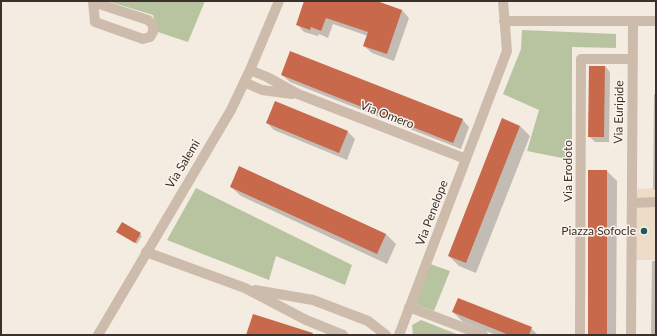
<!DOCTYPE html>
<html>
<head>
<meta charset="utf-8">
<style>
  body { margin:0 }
  #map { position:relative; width:657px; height:336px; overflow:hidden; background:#f4ebe1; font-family:Lato,sans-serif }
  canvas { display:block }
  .frame { position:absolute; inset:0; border:2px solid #3b302b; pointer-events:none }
</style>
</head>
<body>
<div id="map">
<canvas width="657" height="336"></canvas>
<div class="frame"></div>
</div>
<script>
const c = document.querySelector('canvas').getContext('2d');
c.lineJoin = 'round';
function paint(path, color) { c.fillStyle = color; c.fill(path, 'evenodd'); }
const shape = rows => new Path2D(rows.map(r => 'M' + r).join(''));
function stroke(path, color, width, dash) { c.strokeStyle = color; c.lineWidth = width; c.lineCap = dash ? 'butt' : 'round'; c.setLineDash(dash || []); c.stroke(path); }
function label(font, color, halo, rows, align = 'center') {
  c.font = font + ' Lato,sans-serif'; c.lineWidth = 3; c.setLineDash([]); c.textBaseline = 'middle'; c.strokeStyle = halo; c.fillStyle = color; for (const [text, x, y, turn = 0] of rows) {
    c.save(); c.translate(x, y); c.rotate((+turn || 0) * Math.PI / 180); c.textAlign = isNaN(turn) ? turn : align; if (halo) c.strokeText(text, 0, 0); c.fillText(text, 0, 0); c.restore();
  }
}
paint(shape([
  [107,1,205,1,188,42,158,32,153,15],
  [522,30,616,34,616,48,572,47,572,160,527,151,539,110,503,94,521,49],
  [196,188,352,265,345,285,276,256,269,280,167,240],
  [430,264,450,271,434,311,415,304],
  [421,320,459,335,413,335,412,325]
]), '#b8c4a0');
paint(shape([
  [656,188,656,260,631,260,632,189]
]), '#ecdcc8');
paint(shape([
  [305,1,374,1,402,10,409,18,394,61,372,53,364,46,368,36,333,24,328,38,319,34,318,36,304,32,297,24],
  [605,66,610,72,609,142,595,142,589,136],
  [282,75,462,119,469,127,461,149,290,82],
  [654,94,656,94,656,191,653,188],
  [267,123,348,132,355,139,347,160,274,130],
  [520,126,530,136,476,273,459,266,449,256],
  [240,167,386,234,396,244,387,264,241,196,231,187],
  [589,171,607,171,617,181,616,335,589,335],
  [122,223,142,236,137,244,119,233],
  [652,261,656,261,656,335,653,335,651,333],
  [453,312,531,328,538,335,496,335,463,322]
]), '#0003');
paint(shape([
  [304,1,377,1,402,10,387,54,363,46,368,32,326,18,321,31,311,27,310,30,296,25],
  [290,51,463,119,453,143,281,75],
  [589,66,605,66,604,137,588,137],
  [275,101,348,131,339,153,266,123],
  [502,118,520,126,466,263,448,256],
  [239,166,386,234,377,254,230,187],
  [588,170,607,170,607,335,588,335],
  [122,222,141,233,135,243,116,232],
  [458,298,532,327,529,335,509,335,452,312],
  [253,314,313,333,312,335,246,335]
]), '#c8694b');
stroke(shape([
  [93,1,93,2,94,11,95,22,143,39,150,37,153,32,153,25,148,20,93,2],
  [504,21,656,21],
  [250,70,267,77,298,94,466,159],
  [244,82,262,90,292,94],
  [632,203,656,202],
  [146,252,245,288,306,320,343,335],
  [255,290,313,300,368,321,386,335],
  [409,307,483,335],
  [399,335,507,51,503,1],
  [580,335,581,59,633,59],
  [631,335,633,21]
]), '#cdbbac', 10);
stroke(shape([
  [98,335,231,110,250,70,279,1]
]), '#cdbbac', 10);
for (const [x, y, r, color] of [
  [644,231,4,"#1f5a5e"]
]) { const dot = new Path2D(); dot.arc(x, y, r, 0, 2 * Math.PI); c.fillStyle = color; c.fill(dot); stroke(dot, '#fbf5ee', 1.5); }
label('12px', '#3b302b', '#fbf5ee', [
  ["Via Euripide",619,112,-89],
  ["Via Omero",387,115,21],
  ["Via Salemi",183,164,-59],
  ["Via Erodoto",568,171,-90],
  ["Via Penelope",432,213,-69]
]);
label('12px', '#3b302b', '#fbf5ee', [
  ["Piazza Sofocle",636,231]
], 'right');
</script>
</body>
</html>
